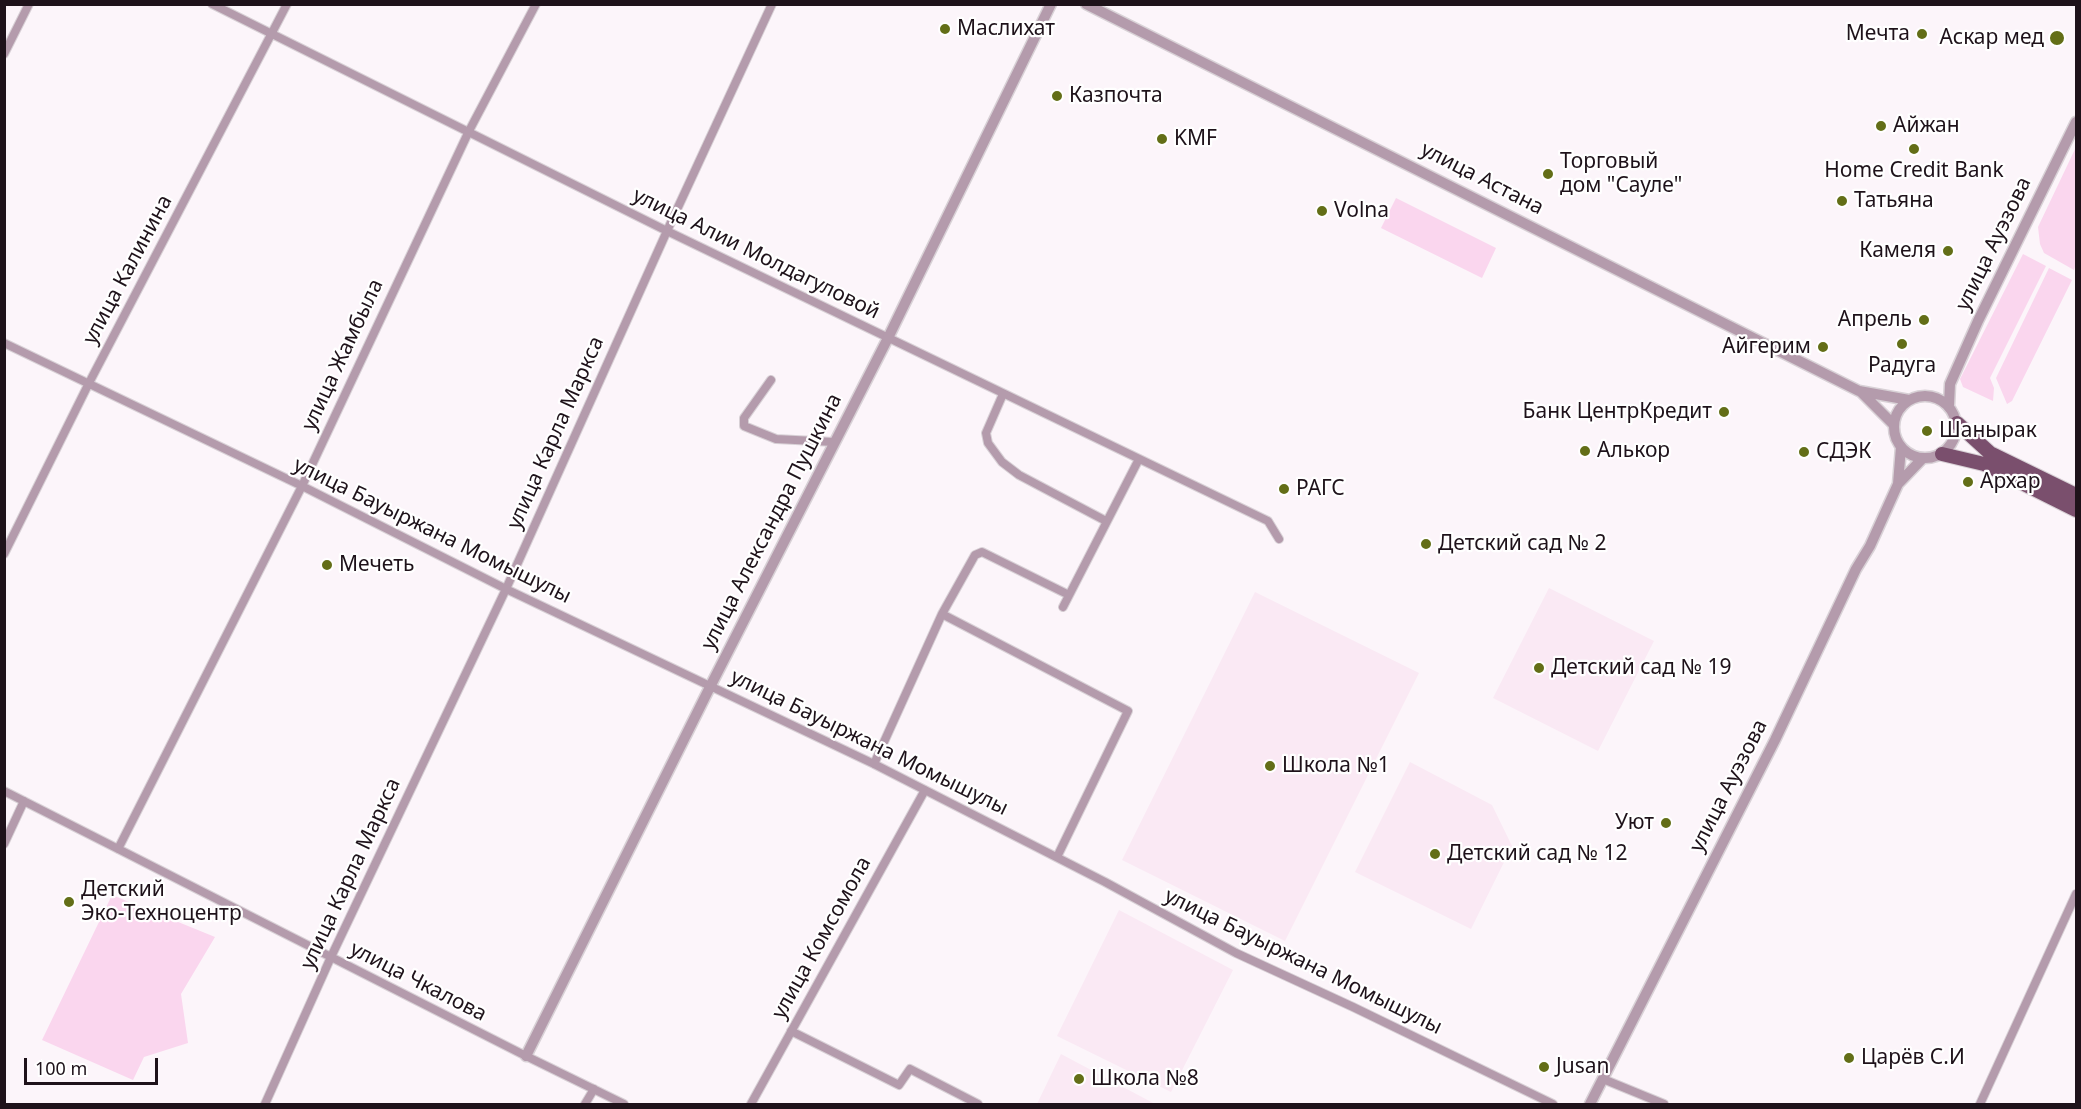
<!DOCTYPE html>
<html>
<head>
<meta charset="utf-8">
<style>
  body { margin:0 }
  #map { position:relative; width:2081px; height:1109px; overflow:hidden; background:#fcf5fa; font-family:"Noto Sans",sans-serif }
  canvas { display:block }
  .frame { position:absolute; inset:0; border:6px solid #1e121a; pointer-events:none }
  .scale { position:absolute; left:24px; top:1058px; width:134px; height:27px; box-sizing:border-box; border:3px solid #1e121a; border-top:0; padding-left:8px; font-size:18px; line-height:21px; white-space:nowrap; color:#1e121a; -webkit-text-stroke:4px #fff; paint-order:stroke }
</style>
</head>
<body>
<div id="map">
<canvas width="2081" height="1109"></canvas>
<div class="frame"></div>
<div class="scale">100 m</div>
</div>
<script>
const c = document.querySelector('canvas').getContext('2d');
c.lineJoin = 'round';
function paint(path, color) { c.fillStyle = color; c.fill(path, 'evenodd'); }
const shape = rows => new Path2D(rows.map(r => 'M' + r).join(''));
function stroke(path, color, width, dash) { c.strokeStyle = color; c.lineWidth = width; c.lineCap = dash ? 'butt' : 'round'; c.setLineDash(dash || []); c.stroke(path); }
function label(font, color, halo, rows, align = 'center') {
  c.font = font + ' "Noto Sans",sans-serif'; c.lineWidth = 4.5; c.setLineDash([]); c.textBaseline = 'middle'; c.strokeStyle = halo; c.fillStyle = color; for (const [text, x, y, turn = 0] of rows) {
    c.save(); c.translate(x, y); c.rotate((+turn || 0) * Math.PI / 180); c.textAlign = isNaN(turn) ? turn : align; if (halo) c.strokeText(text, 0, 0); c.fillText(text, 0, 0); c.restore();
  }
}
paint(shape([
  [1549,588,1654,641,1598,751,1493,698],
  [1255,592,1419,673,1285,941,1122,860],
  [1410,762,1492,805,1512,846,1471,929,1355,872],
  [1119,910,1233,970,1171,1092,1057,1036],
  [1061,1054,1155,1104,1037,1104]
]), '#fae9f4');
paint(shape([
  [2076,147,2076,264,2074,270,2044,253,2040,244,2038,227],
  [1396,198,1496,248,1482,278,1381,228],
  [2023,254,2046,266,1990,378,1994,388,1993,401,1963,387,1960,379],
  [2049,268,2072,280,2012,401,2007,404,1996,378],
  [112,895,215,937,181,994,188,1043,144,1057,133,1080,42,1040]
]), '#fad6ee');
const minor = shape([
  [212,4,667,231,1268,521,1279,539],
  [4,54,29,4],
  [4,343,302,486,506,589,874,764,1105,882,1236,953,1353,1007,1553,1104],
  [771,380,744,418,744,426,776,439,834,442],
  [1003,394,986,433,988,443,1002,462,1019,475,1106,521],
  [4,554,89,383,287,4],
  [1063,607,1139,459],
  [942,614,1128,711,1057,857],
  [874,764,942,614,975,555,982,552,1069,595],
  [4,791,526,1056,624,1104],
  [4,844,24,801],
  [118,849,302,486,469,131,536,4],
  [791,1031,899,1085,910,1069,978,1104],
  [1603,1079,1664,1104],
  [265,1104,331,957,506,589,667,231,772,4],
  [585,1104,594,1089],
  [751,1104,925,790],
  [1980,1104,2076,894]
]);
const tertiary = shape([
  [1086,4,1859,391,1909,400],
  [1860,391,1894,425],
  '1894 427a31 31 0 1 1 62 0a31 31 0 1 1-62 0Z',
  [1949,405,1950,384,1978,321,2076,122],
  [1898,484,1923,458],
  [526,1056,711,685,888,338,1051,4],
  [1590,1104,1775,740,1856,569,1870,546,1898,484,1901,447]
]);
const primary = shape([
  [1957,423,1990,453,2076,495],
  [1942,454,1984,464,2076,510]
]);
stroke(minor, '#d8d1d6', 10);
stroke(tertiary, '#d8d1d6', 13);
stroke(primary, '#d8d1d6', 16);
stroke(minor, '#b49bac', 8);
stroke(tertiary, '#b49bac', 10);
stroke(primary, '#7a4f6d', 14);
for (const [x, y, r, color] of [
  [945,29,6,"#636e17"],
  [1922,34,6,"#636e17"],
  [2057,38,8,"#636e17"],
  [1057,96,6,"#636e17"],
  [1881,126,6,"#636e17"],
  [1162,139,6,"#636e17"],
  [1914,149,6,"#636e17"],
  [1548,174,6,"#636e17"],
  [1842,201,6,"#636e17"],
  [1322,211,6,"#636e17"],
  [1948,251,6,"#636e17"],
  [1924,320,6,"#636e17"],
  [1902,344,6,"#636e17"],
  [1823,347,6,"#636e17"],
  [1724,412,6,"#636e17"],
  [1927,431,6,"#636e17"],
  [1585,451,6,"#636e17"],
  [1804,452,6,"#636e17"],
  [1968,482,6,"#636e17"],
  [1284,489,6,"#636e17"],
  [1426,544,6,"#636e17"],
  [327,565,6,"#636e17"],
  [1539,668,6,"#636e17"],
  [1270,766,6,"#636e17"],
  [1666,823,6,"#636e17"],
  [1435,854,6,"#636e17"],
  [69,902,6,"#636e17"],
  [1849,1058,6,"#636e17"],
  [1544,1067,6,"#636e17"],
  [1079,1079,6,"#636e17"]
]) { const dot = new Path2D(); dot.arc(x, y, r, 0, 2 * Math.PI); c.fillStyle = color; c.fill(dot); stroke(dot, '#fff', 2); }
label('21px', '#1e121a', '#fff', [
  ["Маслихат",957,29],
  ["Мечта",1910,34,"right"],
  ["Аскар мед",2044,38,"right"],
  ["Казпочта",1069,96],
  ["Айжан",1893,126],
  ["KMF",1174,139],
  ["Торговый",1560,162],
  ["дом \"Сауле\"",1560,186],
  ["Home Credit Bank",1914,171,"center"],
  ["Татьяна",1854,201],
  ["Volna",1334,211],
  ["Камеля",1936,251,"right"],
  ["Апрель",1912,320,"right"],
  ["Айгерим",1811,347,"right"],
  ["Радуга",1902,366,"center"],
  ["Банк ЦентрКредит",1712,412,"right"],
  ["Шанырак",1939,431],
  ["Алькор",1597,451],
  ["СДЭК",1816,452],
  ["Архар",1980,482],
  ["РАГС",1296,489],
  ["Детский сад № 2",1438,544],
  ["Мечеть",339,565],
  ["Детский сад № 19",1551,668],
  ["Школа №1",1282,766],
  ["Уют",1654,823,"right"],
  ["Детский сад № 12",1447,854],
  ["Детский",81,890],
  ["Эко-Техноцентр",81,914],
  ["Царёв С.И",1861,1058],
  ["Jusan",1556,1067],
  ["Школа №8",1091,1079]
], 'left');
label('21px', '#1e121a', '#fff', [
  ["улица Астана",1482,179,27],
  ["улица Ауэзова",1994,244,-64],
  ["улица Алии Молдагуловой",756,254,26],
  ["улица Калинина",128,270,-62],
  ["улица Жамбыла",343,355,-65],
  ["улица Карла Маркса",556,433,-66],
  ["улица Александра Пушкина",772,522,-63],
  ["улица Бауыржана Момышулы",432,531,26],
  ["улица Бауыржана Момышулы",869,743,26],
  ["улица Ауэзова",1729,786,-63],
  ["улица Карла Маркса",351,874,-65],
  ["улица Комсомола",822,938,-61],
  ["улица Бауыржана Момышулы",1303,962,26],
  ["улица Чкалова",418,982,27]
]);
</script>
</body>
</html>
